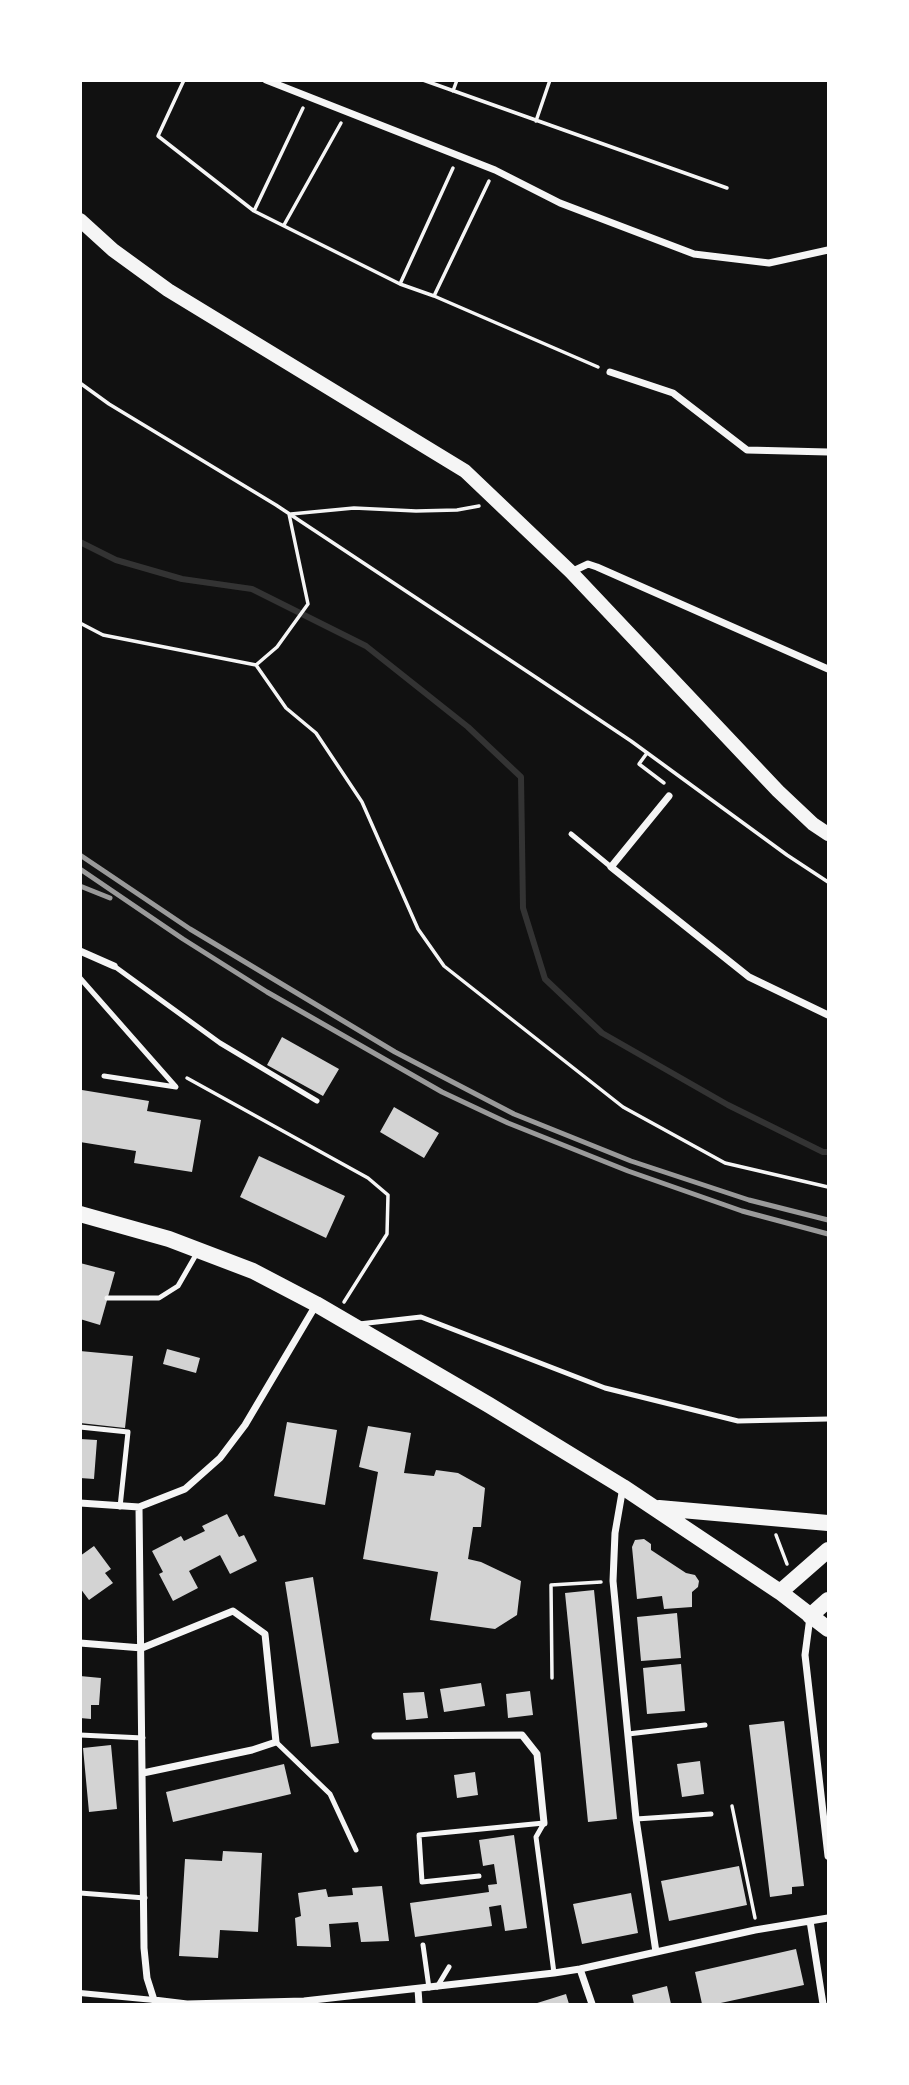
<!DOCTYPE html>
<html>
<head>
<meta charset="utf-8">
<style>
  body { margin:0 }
  #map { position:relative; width:909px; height:2085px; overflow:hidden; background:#111; font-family:Overpass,sans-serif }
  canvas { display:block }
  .frame { position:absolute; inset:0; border:82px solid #fff; pointer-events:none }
</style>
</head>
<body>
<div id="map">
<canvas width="909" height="2085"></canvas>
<div class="frame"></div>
</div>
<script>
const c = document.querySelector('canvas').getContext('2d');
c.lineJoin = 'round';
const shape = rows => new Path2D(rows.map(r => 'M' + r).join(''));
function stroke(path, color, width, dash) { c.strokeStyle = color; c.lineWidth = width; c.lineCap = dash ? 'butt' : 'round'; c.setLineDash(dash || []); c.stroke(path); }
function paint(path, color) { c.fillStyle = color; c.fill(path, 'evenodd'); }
stroke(shape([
  [80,542,116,560,182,579,252,589,366,646,468,727,521,777,523,908,545,979,602,1033,728,1105,823,1152,828,1152]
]), '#333', 6);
paint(shape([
  [282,1037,339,1069,323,1096,267,1065],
  [82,1090,149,1101,147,1111,201,1120,192,1172,134,1163,136,1151,80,1142],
  [394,1107,439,1133,424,1158,380,1132],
  [259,1156,345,1196,326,1238,240,1197],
  [80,1263,115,1272,100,1325,80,1319],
  [167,1349,200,1358,196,1373,163,1364],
  [80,1351,133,1356,125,1428,80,1423],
  [287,1422,337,1430,325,1505,274,1496],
  [368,1426,411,1433,404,1473,434,1476,436,1470,458,1473,485,1488,481,1527,473,1527,468,1559,481,1562,521,1581,517,1615,495,1629,430,1620,438,1572,363,1559,378,1472,359,1467],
  [80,1439,97,1440,94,1479,80,1478],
  [227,1514,239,1537,244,1535,257,1561,230,1574,220,1555,189,1571,198,1588,173,1601,159,1574,163,1572,152,1551,181,1536,184,1541,205,1531,202,1526],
  [644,1539,651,1544,651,1550,686,1573,695,1575,699,1581,698,1587,692,1592,692,1607,664,1609,662,1596,637,1599,632,1547,635,1540],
  [94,1546,111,1569,105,1573,113,1583,89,1600,80,1588,80,1556],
  [313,1577,339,1743,311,1747,285,1582],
  [594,1590,617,1819,588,1822,565,1593],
  [677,1613,681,1658,641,1661,637,1617],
  [681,1664,685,1711,647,1714,643,1668],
  [80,1676,101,1678,99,1705,91,1705,91,1719,80,1718],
  [481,1683,485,1706,444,1712,440,1689],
  [530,1691,533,1715,508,1718,506,1694],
  [424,1692,428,1718,406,1720,403,1693],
  [784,1721,804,1886,792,1887,792,1894,770,1897,749,1725],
  [111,1745,117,1809,89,1812,83,1748],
  [700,1761,704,1794,682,1797,677,1764],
  [284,1764,291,1794,173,1822,166,1792],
  [475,1772,478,1795,457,1798,454,1775],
  [514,1835,527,1928,505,1931,501,1905,489,1907,492,1926,415,1937,410,1903,489,1892,488,1885,497,1884,494,1864,483,1866,479,1840],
  [223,1851,262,1853,258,1932,220,1930,218,1958,179,1956,185,1859,222,1861],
  [739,1866,747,1905,669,1921,661,1881],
  [382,1886,389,1941,361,1942,358,1922,329,1924,331,1947,297,1946,295,1918,301,1916,298,1893,326,1889,328,1897,353,1895,352,1888],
  [631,1893,638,1933,582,1944,573,1904],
  [796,1949,804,1985,716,2004,702,2004,695,1972],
  [667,1986,671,2004,634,2004,632,1995],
  [566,1994,569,2004,534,2004]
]), '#d3d3d3');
stroke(shape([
  [184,80,158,136,254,211,400,284,434,296,598,367],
  [423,80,727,188],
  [453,91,457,80],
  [536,121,550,80],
  [254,211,303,108],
  [284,225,341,123],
  [400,284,453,168],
  [434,296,489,181],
  [80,383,109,404,276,505,534,676,631,741,787,855,828,882],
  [291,514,354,508,416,511,457,510,479,506],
  [80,623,103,635,256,665,286,708,316,733,362,802,418,929,444,966,623,1107,725,1163,828,1187],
  [256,665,277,647,308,604,289,514],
  [647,753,639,764,664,783],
  [187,1078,368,1178,388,1195,387,1234,344,1302],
  [776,1535,787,1564],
  [552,1678,551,1585,601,1582],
  [732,1806,755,1918]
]), '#f5f5f5', 3.5);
stroke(shape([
  [571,834,611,867],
  [114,966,220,1043,317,1101],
  [80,978,176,1087,104,1076],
  [107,1298,159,1298,178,1286,197,1253],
  [359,1324,421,1317,605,1388,738,1421,828,1419],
  [80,1427,128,1432,120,1507],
  [628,1734,705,1725],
  [80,1735,143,1738],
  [276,1742,330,1794,356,1850],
  [636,1819,711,1814],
  [544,1823,536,1837,554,1973],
  [479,1876,422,1882,419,1835,544,1823],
  [80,1893,145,1898],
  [423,1945,429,1988],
  [437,1987,449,1967]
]), '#f5f5f5', 5);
stroke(shape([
  [80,1993,154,2000]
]), '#f5f5f5', 6);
stroke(shape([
  [266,80,495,170,560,203,694,254,769,263,828,250],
  [610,372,673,393,747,450,828,452],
  [571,572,588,564,597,567,828,669],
  [669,796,611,867,749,977,828,1015],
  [80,951,114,966],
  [623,1487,615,1533,613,1581,636,1819,656,1952],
  [80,1503,139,1507,185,1489,220,1458,245,1425,316,1305],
  [139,1507,144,1948,147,1978,154,2000,187,2004,304,2001,554,1973,580,1969,755,1930,828,1918],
  [810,1617,805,1655,828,1856],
  [80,1643,142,1648,233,1611,265,1634,276,1742,252,1750,143,1773],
  [375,1736,522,1735,537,1754,544,1823],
  [810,1921,823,2004],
  [580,1969,592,2004],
  [418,1989,419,2004]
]), '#f5f5f5', 7);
stroke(shape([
  [80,220,113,250,168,290,465,471,571,572,778,791,813,824,828,834]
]), '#f5f5f5', 14);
stroke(shape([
  [80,1214,169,1239,253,1271,316,1304,489,1405,623,1487,780,1592,828,1629],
  [659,1508,828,1523],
  [780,1592,828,1550],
  [810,1616,828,1600]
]), '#f5f5f5', 16);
stroke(shape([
  [80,855,190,929,395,1052,514,1114,631,1161,749,1200,828,1220],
  [80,869,183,939,267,992,442,1092,508,1123,628,1171,742,1211,828,1234],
  [80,886,110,898]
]), '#9a9a9a', 5);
</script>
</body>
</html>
